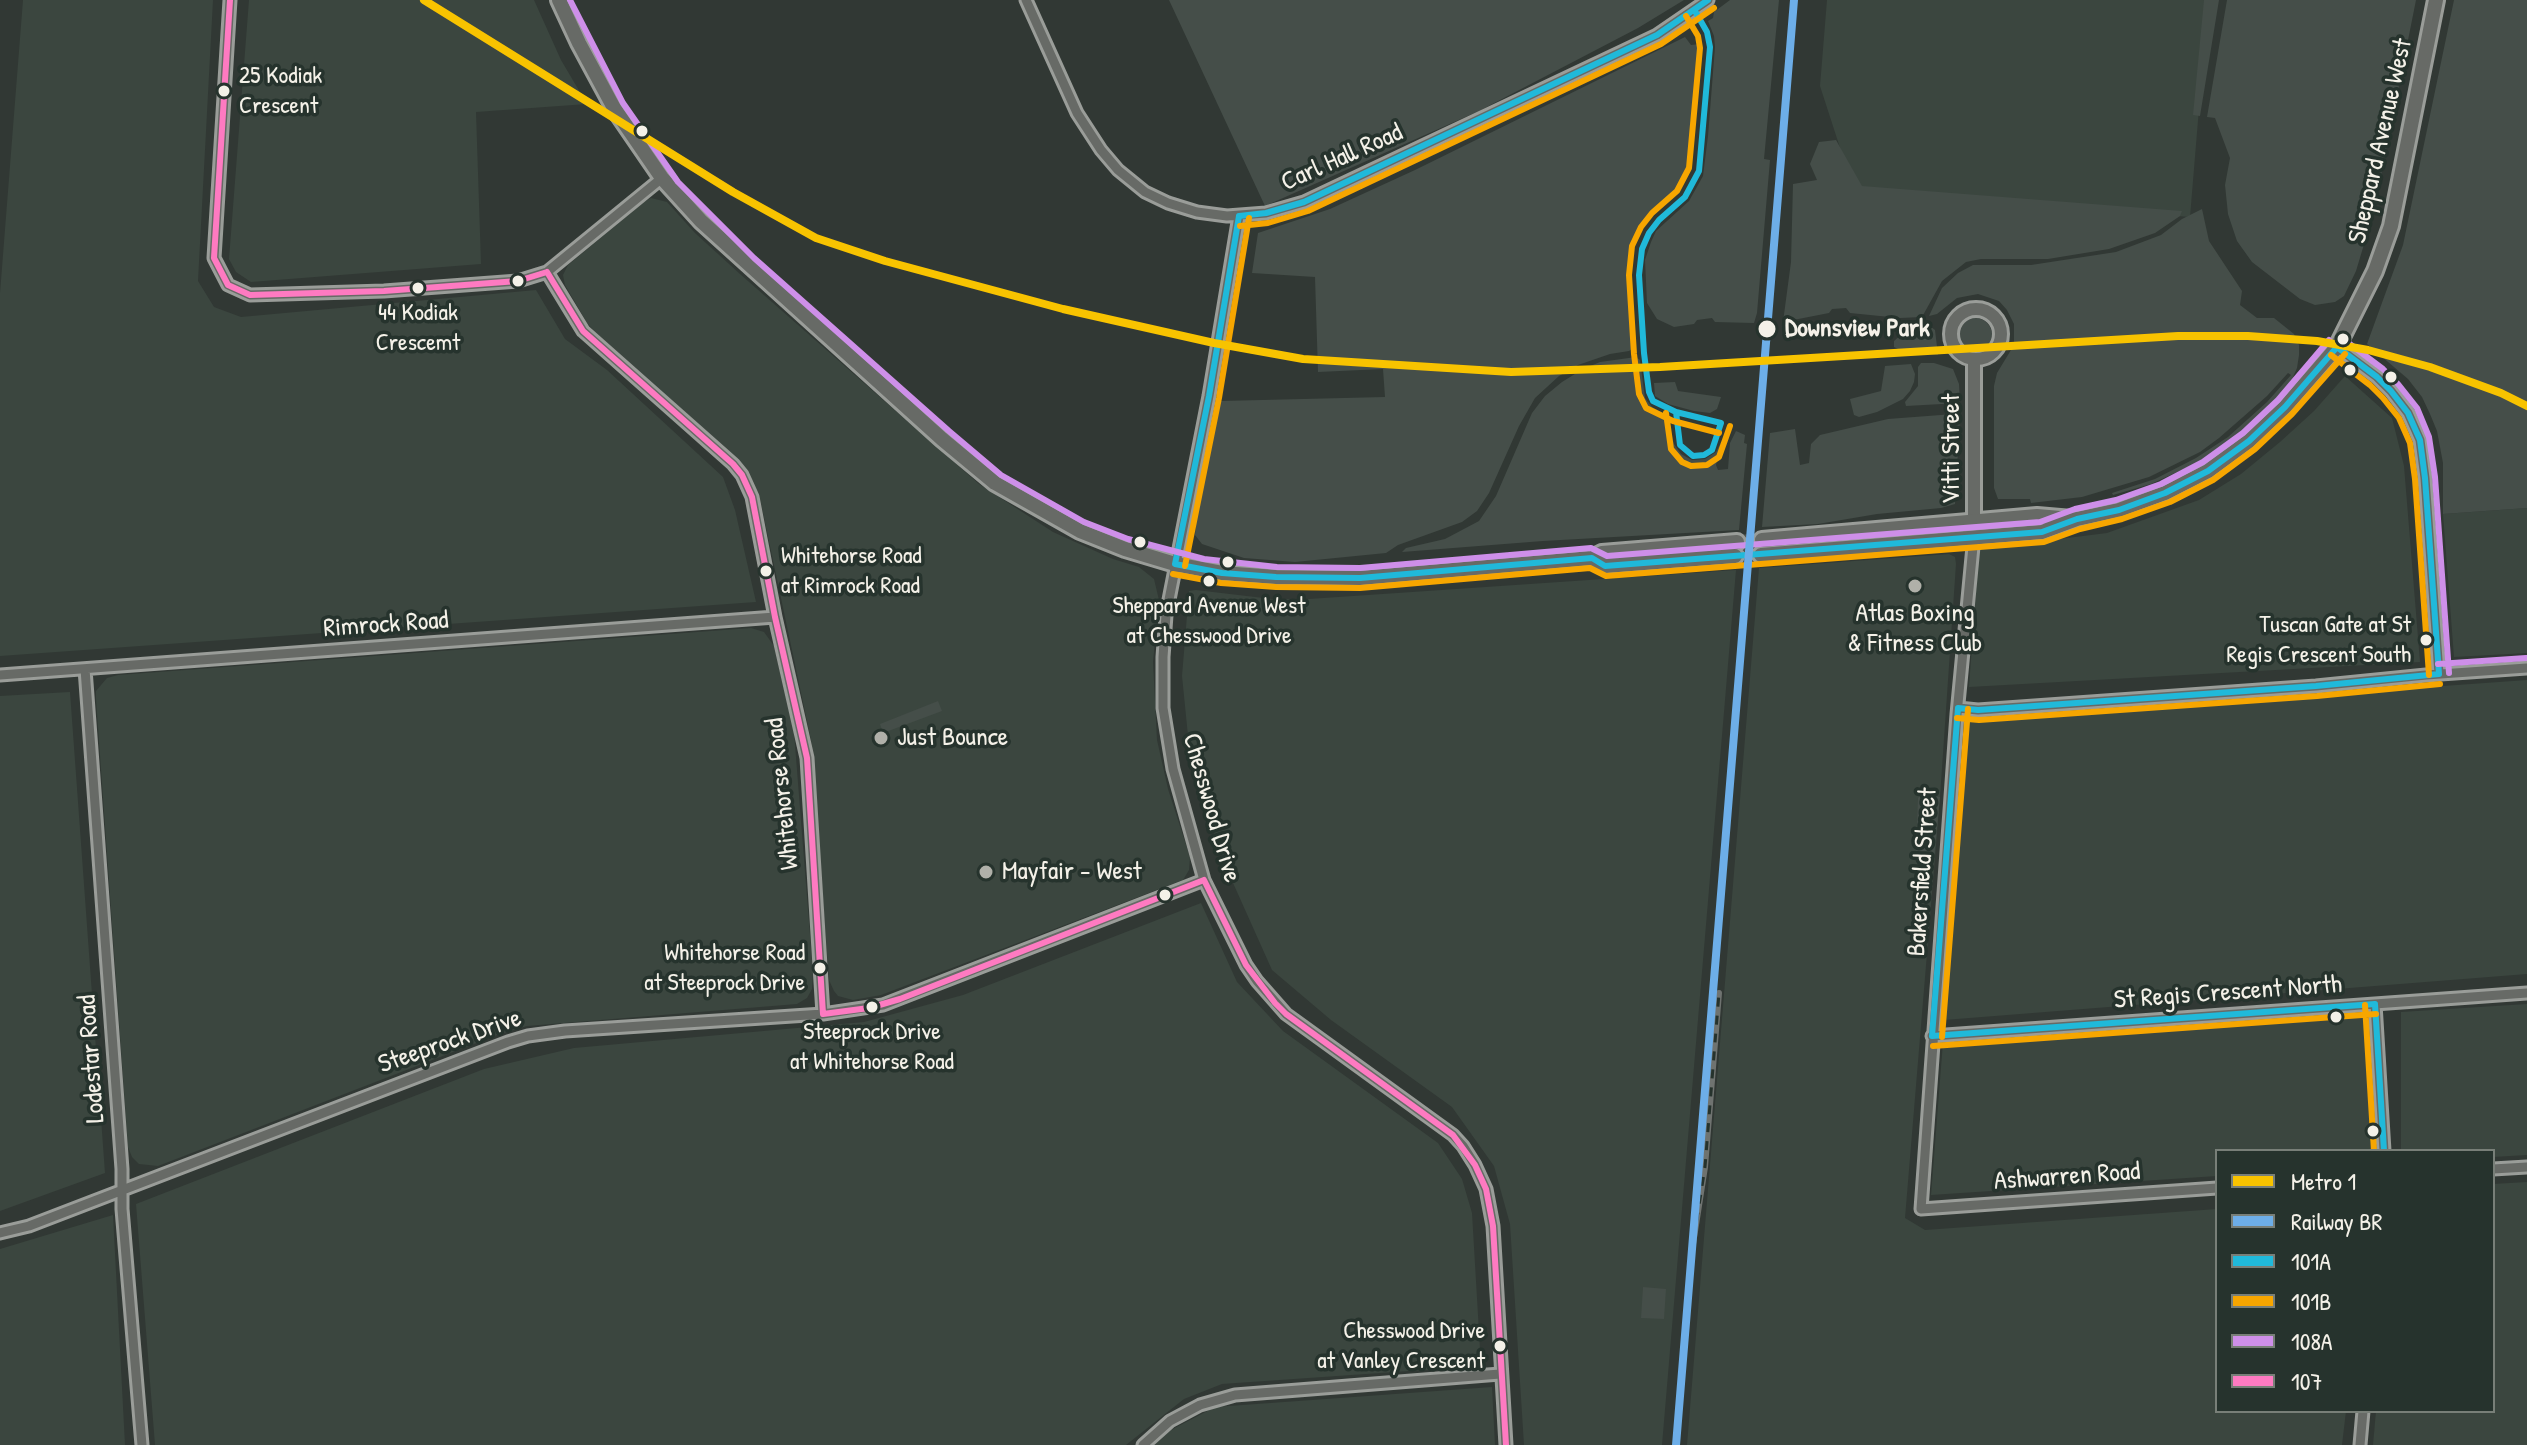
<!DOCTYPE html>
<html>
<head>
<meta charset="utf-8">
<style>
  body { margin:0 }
  #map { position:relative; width:2527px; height:1445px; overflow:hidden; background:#313834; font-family:"Patrick Hand",sans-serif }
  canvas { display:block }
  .legend { position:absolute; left:2215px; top:1149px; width:280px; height:264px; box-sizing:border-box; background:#26332d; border:2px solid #787f78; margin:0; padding:10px 14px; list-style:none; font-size:24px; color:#f4f1e8 }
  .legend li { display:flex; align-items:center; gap:16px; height:40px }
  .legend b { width:40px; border:2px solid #787f78 }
</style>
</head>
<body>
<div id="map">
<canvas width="2527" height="1445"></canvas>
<ul class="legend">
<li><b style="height:10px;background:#f8c300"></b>Metro 1</li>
<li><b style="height:10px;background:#6daee8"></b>Railway BR</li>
<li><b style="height:10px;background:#20b9da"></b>101A</li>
<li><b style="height:10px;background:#f7a600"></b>101B</li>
<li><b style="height:10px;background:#ce8fe9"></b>108A</li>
<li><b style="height:10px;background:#fe7ac1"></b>107</li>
</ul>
</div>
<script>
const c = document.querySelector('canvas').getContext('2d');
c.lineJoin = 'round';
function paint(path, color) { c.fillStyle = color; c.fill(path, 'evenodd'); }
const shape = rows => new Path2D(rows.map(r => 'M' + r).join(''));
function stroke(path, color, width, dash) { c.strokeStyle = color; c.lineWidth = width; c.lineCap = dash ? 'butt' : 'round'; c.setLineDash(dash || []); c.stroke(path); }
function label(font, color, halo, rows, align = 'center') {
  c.font = font + ' "Patrick Hand",sans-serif'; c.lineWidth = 7; c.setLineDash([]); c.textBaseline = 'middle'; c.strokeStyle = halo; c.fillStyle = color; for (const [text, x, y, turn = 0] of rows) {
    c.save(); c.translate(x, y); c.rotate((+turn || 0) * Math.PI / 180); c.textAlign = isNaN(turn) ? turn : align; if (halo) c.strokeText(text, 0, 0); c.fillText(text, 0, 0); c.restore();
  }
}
paint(shape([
  [23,0,213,0,198,281,214,307,241,317,536,290,565,339,607,370,723,477,735,510,756,602,0,656,0,293],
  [249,0,534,0,561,60,587,104,476,112,481,264,251,282,236,272,229,259],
  [1827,0,2208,0,2190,217,1854,191,1820,86],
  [651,198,667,202,695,233,740,274,979,484,1053,532,1113,559,1139,567,1154,579,1159,600,1153,662,1157,740,1168,789,1190,857,1189,870,1183,880,881,995,853,1000,838,996,834,991,829,980,811,740,759,494,738,459,595,332,587,323,565,285,563,275,568,265,644,202],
  [2345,376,2392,418,2404,466,2420,662,1969,687,1979,549,2107,533,2199,500,2241,474,2280,442,2314,411],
  [2527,508,2527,653,2454,657,2443,514],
  [1949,554,1955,557,1956,564,1940,797,1905,1218,1925,1230,2217,1209,2217,1411,2346,1411,2342,1445,1687,1445,1759,568],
  [1736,570,1662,1445,1524,1445,1510,1224,1494,1166,1452,1107,1331,1020,1272,970,1225,865,1197,783,1189,746,1182,676,1189,591,1196,590,1272,599,1309,599],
  [751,628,764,632,774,646,794,732,813,973,812,989,807,998,797,1004,527,1026,497,1035,158,1166,139,1164,132,1157,128,1147,96,699,96,691,107,678,118,675],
  [2527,680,2527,974,1944,1020,1967,720],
  [70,692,105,1173,0,1211,0,696],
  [1201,903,1237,982,1283,1031,1438,1143,1462,1179,1472,1213,1481,1366,1222,1384,1184,1399,1126,1445,155,1445,136,1204,484,1069,574,1048,864,1022,963,995],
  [2527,1004,2527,1155,2493,1157,2493,1151,2401,1151,2401,1012],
  [2368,1012,2374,1151,2217,1151,2217,1176,1931,1195,1943,1042],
  [2527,1182,2527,1445,2373,1445,2376,1411,2493,1411,2493,1184],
  [113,1215,125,1445,0,1445,0,1249],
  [1492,1387,1495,1445,1154,1445,1169,1431,1215,1407]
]), '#3b463f');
paint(shape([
  [1169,0,1684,0,1638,28,1479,111,1265,206],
  [1730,0,1779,0,1764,159,1770,160,1757,313,1754,323,1715,322,1712,318,1697,320,1694,324,1674,327,1657,319,1647,303,1645,260,1651,242,1656,231,1689,201,1703,176,1708,136,1715,47,1714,36,1708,21,1713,18,1714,12],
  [2204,0,2219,0,2200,116,2193,115],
  [2227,0,2416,0,2379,186,2368,231,2356,271,2344,296,2335,302,2315,305,2300,299,2252,262,2237,241,2228,214,2225,185,2230,158,2215,118,2207,117],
  [2454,0,2527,0,2527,508,2443,514,2443,463,2437,431,2430,414,2422,397,2408,379,2367,344,2403,245],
  [1685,37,1691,45,1700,44,1690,166,1685,180,1676,194,1647,219,1633,246,1630,267,1635,347,1629,351,1610,354,1578,365,1559,376,1535,398,1519,426,1489,493,1477,511,1462,522,1398,545,1386,553,1295,562,1244,558,1202,544,1195,535,1197,510,1221,401,1385,397,1383,369,1318,372,1315,277,1252,273,1258,233,1330,209,1415,170],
  [1836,140,1862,186,2182,211,2180,216,2155,233,2109,249,2048,259,1981,259,1966,262,1942,281,1922,317,1900,318,1850,313,1846,308,1832,309,1829,313,1783,322,1791,262,1793,184,1817,180,1810,164,1819,142],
  [2202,209,2209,241,2242,291,2240,305,2257,318,2274,318,2294,334,2299,345,2299,355,2297,368,2289,386,2241,433,2215,452,2188,467,2151,484,2113,495,2112,493,2155,479,2196,458,2228,437,2267,402,2291,375,2288,373,2267,396,2219,438,2200,452,2149,477,2082,497,2031,503,2030,499,1998,499,1994,488,1994,386,1997,373,2014,345,2014,324,2007,310,1999,301,1978,294,1957,298,1937,314,1929,316,1942,288,1958,273,1973,265,2031,265,2116,252,2161,235,2182,219],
  '1958 335a17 17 0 1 1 34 0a17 17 0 1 1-34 0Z',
  [1931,327,1935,330,1938,355,1902,351,1894,347,1894,341,1901,335],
  [1636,357,1640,360,1645,398,1652,407,1667,416,1674,444,1681,454,1692,460,1705,459,1716,452,1722,440,1716,465,1718,470,1728,469,1730,443,1736,431,1745,435,1744,443,1747,444,1739,530,1543,541,1402,552,1406,548,1445,539,1479,521,1496,496,1532,413,1545,396,1562,382,1583,369,1600,362],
  [1921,363,1934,363,1953,369,1959,384,1960,403,1906,406,1905,402,1918,386,1918,367],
  [1911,364,1915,374,1914,382,1910,391,1903,399,1877,412,1859,417,1854,415,1850,399,1881,391,1885,366],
  [1675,382,1678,391,1721,397,1717,409,1710,413,1694,411,1668,404,1655,396,1654,383],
  [1954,414,1960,416,1955,504,1941,508,1877,514,1818,524,1762,527,1770,433,1795,429,1800,465,1809,463,1811,444,1820,435,1888,419],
  [938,701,942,711,883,733,880,724],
  [1921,795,1940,797,1934,859,1918,859,1916,857,1918,798],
  [1643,1287,1666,1289,1664,1319,1641,1318]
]), '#454e49');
stroke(shape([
  [1737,542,1762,540],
  [1735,556,1761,555]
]), '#4e544f', 14, [14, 7]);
const minor = shape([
  [230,0,214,258,228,285,250,295,384,291,518,281,547,272,662,178],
  [1026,0,1077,113,1101,150,1118,170,1145,192,1168,203,1197,212,1227,216,1266,213,1304,202,1657,35,1708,0],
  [1239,216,1209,396,1166,615,1163,657,1163,708,1173,769,1204,880,1246,965,1257,981,1286,1014,1453,1135,1463,1146,1475,1165,1486,1189,1493,1226,1506,1445],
  [547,272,583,331,733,464,742,475,752,497,775,617,807,758,823,1014],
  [2337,347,2377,377,2391,391,2408,413,2420,440,2425,478,2439,674],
  [1974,536,1957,714,1921,1209,2217,1188],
  [85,669,122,1169,122,1209,142,1445],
  [0,675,775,617],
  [1958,708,1978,710,2316,686,2426,675,2527,668],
  [2375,1004,2384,1151],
  [1932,1036,2527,993],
  [2493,1169,2527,1167],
  [0,1233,29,1226,508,1042,528,1036,565,1031,823,1014,883,1005,1204,880],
  [1143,1445,1170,1421,1200,1405,1235,1395,1500,1374],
  [2360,1445,2363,1411]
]);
const tertiary = shape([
  '1951 334a25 25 0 1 1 50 0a25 25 0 1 1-50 0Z',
  [1974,523,1974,360]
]);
const secondary = shape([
  [559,0,579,43,614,108,662,178,701,221,942,439,995,483,1080,531,1125,549,1175,564,1222,573,1276,577,1360,578,1592,558,1602,553,1737,542],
  [1762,540,2037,516,2072,519],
  [1761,555,2042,532,2077,519,2119,510,2165,493,2208,471,2249,441,2285,407,2337,347,2375,271,2391,226,2436,0],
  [1592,558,1605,566,1735,556]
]);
stroke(minor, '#9a9d99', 15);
stroke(tertiary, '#9a9d99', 18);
stroke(secondary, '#9a9d99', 20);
stroke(minor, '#676a66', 9);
stroke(tertiary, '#676a66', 12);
stroke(secondary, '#676a66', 14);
const rail = shape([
  [1691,1257,1705,1167,1719,993]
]);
stroke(rail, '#6f7370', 6);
stroke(rail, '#26332d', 3, [9]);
stroke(shape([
  [1695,11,1707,32,1710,47,1699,171,1685,197,1659,220,1649,233,1642,249,1639,275,1644,353,1649,392,1653,401,1676,412,1721,423],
  [1239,216,1266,213,1304,202,1657,35,1708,0],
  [2337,347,2377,377,2391,391,2408,413,2420,440,2425,478,2439,674],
  [1676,412,1680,445,1693,456,1704,455,1712,450,1721,423],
  [1175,564,1222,573,1276,577,1360,578,1592,558,1605,566,2042,532,2077,519,2119,510,2165,493,2208,471,2249,441,2285,407,2337,347],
  [1175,564,1209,396,1239,216],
  [1958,708,1978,710,2316,686,2439,674],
  [2375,1004,2384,1151],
  [1932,1036,2375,1004],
  [1932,1036,1958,708]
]), '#20b9da', 6);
stroke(shape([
  [1686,16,1698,36,1700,48,1689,168,1677,191,1652,213,1641,227,1632,246,1629,275,1634,354,1639,394,1646,408,1673,421,1719,433],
  [1240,226,1268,223,1308,211,1661,44,1714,8],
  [2331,355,2370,385,2383,398,2399,418,2410,443,2415,479,2429,675],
  [1666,413,1671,449,1682,462,1691,466,1707,465,1719,457,1730,426],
  [1185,566,1219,398,1249,218],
  [1173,574,1221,583,1276,587,1360,588,1590,568,1606,576,2044,542,2080,529,2122,519,2170,502,2213,480,2255,449,2292,414,2345,354],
  [1957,718,1979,720,2317,696,2440,684],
  [2365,1005,2374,1151],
  [1942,1037,1968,709],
  [1933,1046,2376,1014]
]), '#f7a600', 6);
stroke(shape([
  [570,0,623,103,678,182,754,258,949,431,1001,475,1084,522,1128,539,1204,559,1277,567,1360,568,1591,548,1607,556,2040,522,2075,509,2116,500,2161,484,2203,462,2243,433,2278,400,2329,340],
  [2343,339,2383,369,2398,384,2417,408,2429,437,2435,477,2449,673],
  [2438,664,2526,658]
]), '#ce8fe9', 6);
stroke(shape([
  [230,0,214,258,228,285,250,295,384,291,518,281,547,272],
  [547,272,583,331,733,464,742,475,752,497,775,617,807,758,823,1014],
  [1204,880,1246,965,1275,1003,1286,1014,1453,1135,1475,1165,1486,1189,1493,1226,1506,1445],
  [823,1014,869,1008,900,999,1204,880]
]), '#fe7ac1', 6);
stroke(shape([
  [1676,1445,1794,0]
]), '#6daee8', 8);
stroke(shape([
  [424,0,733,192,816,238,885,261,1063,309,1214,343,1303,359,1511,372,1660,367,2178,336,2248,336,2317,341,2368,350,2430,367,2501,393,2527,406]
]), '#f8c300', 8);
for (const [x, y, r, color] of [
  [224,91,7,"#f4f1e8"],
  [642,131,7,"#f4f1e8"],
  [518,281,7,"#f4f1e8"],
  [418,288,7,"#f4f1e8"],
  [1767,329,10,"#f4f1e8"],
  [2343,339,7,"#f4f1e8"],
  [2350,370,7,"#f4f1e8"],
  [2391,377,7,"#f4f1e8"],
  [1140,542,7,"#f4f1e8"],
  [1228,562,7,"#f4f1e8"],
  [766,571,7,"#f4f1e8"],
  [1209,581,7,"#f4f1e8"],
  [1915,586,8,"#b0b0a9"],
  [2426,640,7,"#f4f1e8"],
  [881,738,8,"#b0b0a9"],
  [986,872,8,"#b0b0a9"],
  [1165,895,7,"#f4f1e8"],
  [820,968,7,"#f4f1e8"],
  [872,1007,7,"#f4f1e8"],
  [2336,1017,7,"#f4f1e8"],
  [2373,1131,7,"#f4f1e8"],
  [1500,1346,7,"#f4f1e8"]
]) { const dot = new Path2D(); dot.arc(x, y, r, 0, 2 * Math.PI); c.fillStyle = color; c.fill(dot); stroke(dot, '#26332d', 3); }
label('24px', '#f4f1e8', '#26332d', [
  ["25 Kodiak",239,77,"left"],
  ["Crescent",239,107,"left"],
  ["44 Kodiak",418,314],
  ["Crescemt",418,344],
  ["Whitehorse Road",781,557,"left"],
  ["at Rimrock Road",781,587,"left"],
  ["Sheppard Avenue West",1209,607],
  ["at Chesswood Drive",1209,637],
  ["Tuscan Gate at St",2411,626,"right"],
  ["Regis Crescent South",2411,656,"right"],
  ["Whitehorse Road",805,954,"right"],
  ["at Steeprock Drive",805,984,"right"],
  ["Steeprock Drive",872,1033],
  ["at Whitehorse Road",872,1063],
  ["Chesswood Drive",1485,1332,"right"],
  ["at Vanley Crescent",1485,1362,"right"]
]);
label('26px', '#f4f1e8', '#26332d', [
  ["Sheppard Avenue West",2381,141,-77],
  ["Carl Hall Road",1342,158,-24],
  ["Vitti Street",1952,449,-90],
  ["Rimrock Road",386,625,-4],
  ["Whitehorse Road",783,794,-96],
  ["Chesswood Drive",1211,808,74],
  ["Bakersfield Street",1923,872,-86],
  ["St Regis Crescent North",2228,993,-4],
  ["Steeprock Drive",450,1042,-19],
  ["Lodestar Road",92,1059,-94],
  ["Ashwarren Road",2067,1177,-4]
]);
label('bold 26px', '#f4f1e8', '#26332d', [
  ["Downsview Park",1785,329]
], 'left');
label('26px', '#f4f1e8', '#26332d', [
  ["Atlas Boxing",1915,614,"center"],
  ["& Fitness Club",1915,644,"center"],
  ["Just Bounce",897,738],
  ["Mayfair - West",1002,872]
], 'left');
</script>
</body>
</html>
